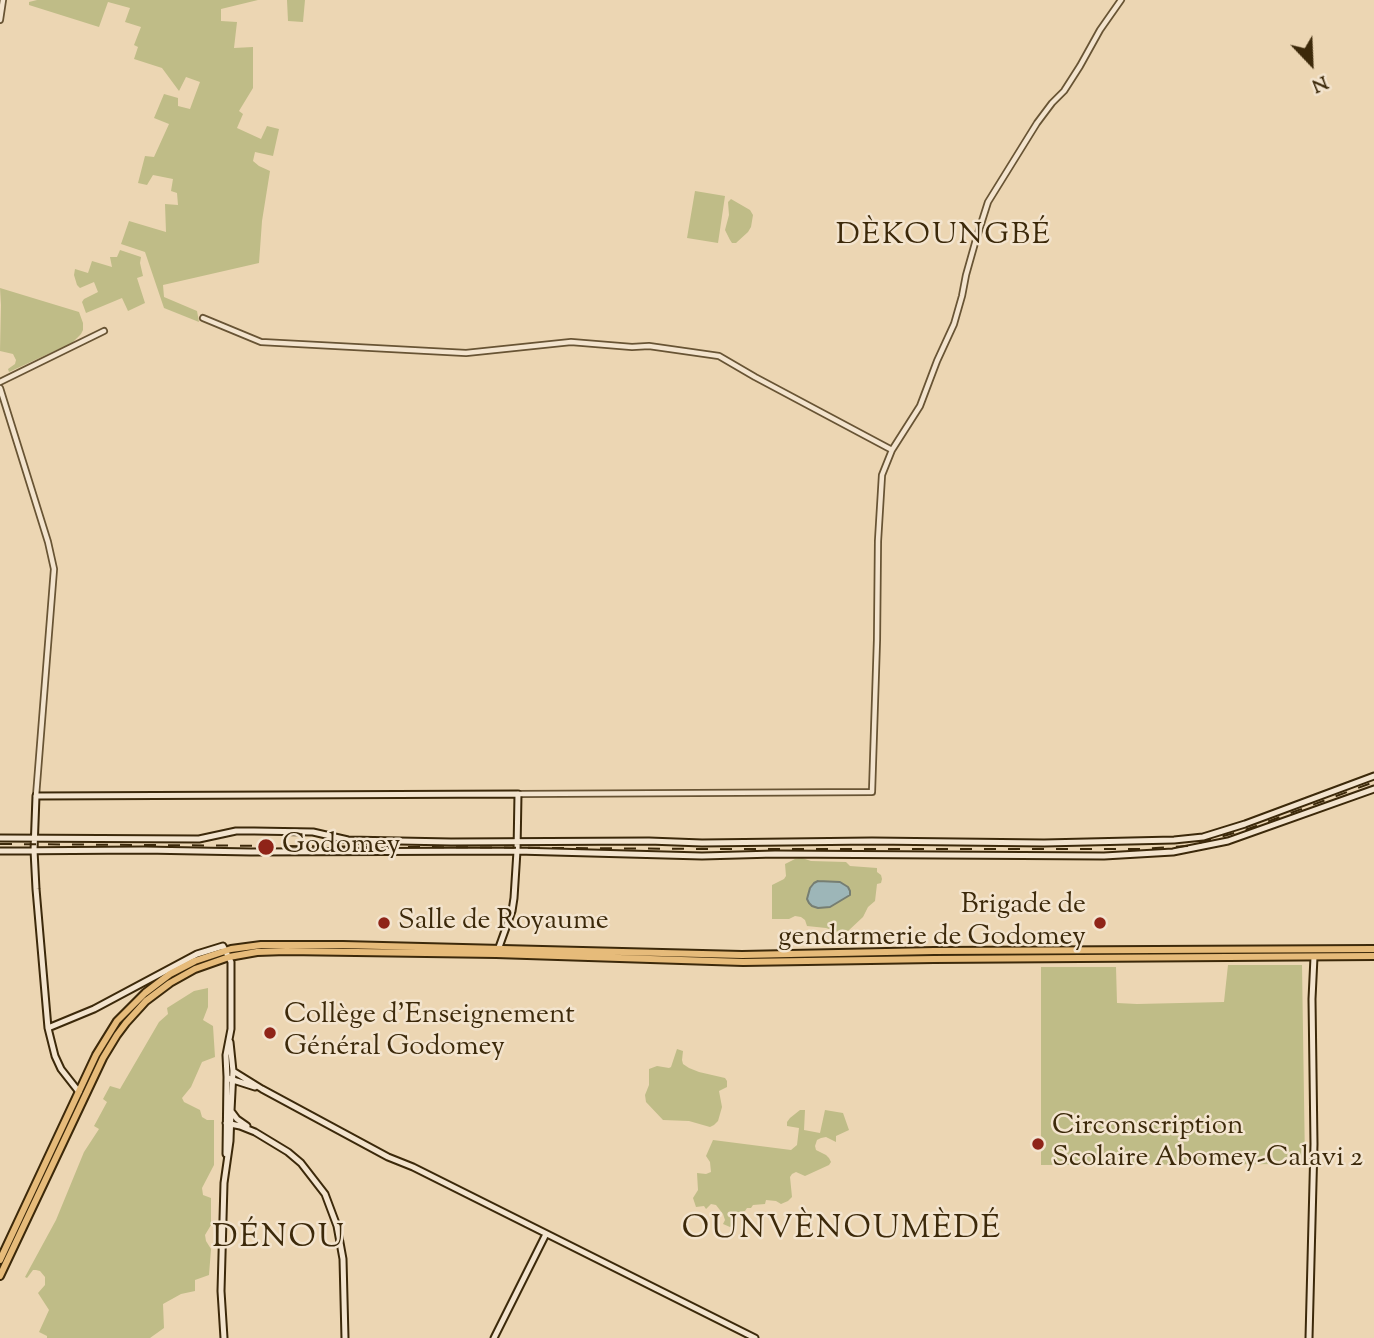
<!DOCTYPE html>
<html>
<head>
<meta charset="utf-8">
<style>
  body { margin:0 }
  #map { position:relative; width:1374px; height:1338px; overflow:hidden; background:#ecd6b3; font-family:"Sorts Mill Goudy",serif }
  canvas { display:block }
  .north { position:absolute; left:1276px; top:28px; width:70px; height:70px; -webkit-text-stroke:5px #f3e4ce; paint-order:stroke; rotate:157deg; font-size:19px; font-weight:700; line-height:28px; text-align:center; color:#3c290a }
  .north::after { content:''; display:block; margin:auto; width:24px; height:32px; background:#3c290a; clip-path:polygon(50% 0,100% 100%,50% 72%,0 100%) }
</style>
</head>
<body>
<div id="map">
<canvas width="1374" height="1338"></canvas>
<div class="north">N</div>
</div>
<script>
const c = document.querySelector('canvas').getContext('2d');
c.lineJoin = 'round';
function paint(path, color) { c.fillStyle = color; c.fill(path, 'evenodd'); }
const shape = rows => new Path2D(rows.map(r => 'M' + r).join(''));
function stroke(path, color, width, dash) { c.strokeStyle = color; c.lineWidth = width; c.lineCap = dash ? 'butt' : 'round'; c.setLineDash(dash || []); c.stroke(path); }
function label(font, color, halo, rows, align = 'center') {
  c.font = font + ' "Sorts Mill Goudy",serif'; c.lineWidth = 5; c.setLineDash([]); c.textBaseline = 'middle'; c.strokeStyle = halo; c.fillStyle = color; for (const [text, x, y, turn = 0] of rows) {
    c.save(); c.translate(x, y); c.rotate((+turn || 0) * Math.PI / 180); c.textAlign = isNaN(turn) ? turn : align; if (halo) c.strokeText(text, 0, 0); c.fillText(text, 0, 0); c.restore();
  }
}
paint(shape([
  [37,0,258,0,221,9,221,21,237,22,234,48,253,47,253,88,239,111,243,114,237,128,261,139,267,126,279,129,273,156,255,152,253,161,259,166,270,171,262,221,259,263,163,285,164,297,197,311,199,322,164,308,145,252,121,244,129,221,166,232,165,204,178,205,177,193,171,191,173,179,153,175,147,185,138,183,145,156,154,157,169,124,154,118,164,94,178,98,178,106,190,109,200,82,186,77,179,91,162,68,134,59,138,47,134,45,141,27,125,22,130,8,108,2,99,27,29,5,29,2],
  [287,0,305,0,303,22,288,21],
  [695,191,725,196,718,243,687,238],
  [731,199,750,210,753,215,751,227,748,232,736,243,732,243,730,240,725,230,729,215,728,202],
  [120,250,141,257,140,263,143,276,137,278,145,303,128,311,122,298,86,313,82,302,84,299,98,292,94,282,80,288,77,285,74,275,75,269,88,273,92,261,112,267,110,257,117,257],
  [0,288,79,312,83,323,83,330,81,334,72,343,9,372,8,369,15,364,16,360,13,354,0,351,1,305],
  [802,858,811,861,846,862,850,866,877,868,877,872,881,875,882,879,881,883,877,884,875,901,868,907,863,917,847,932,841,933,826,928,807,926,805,920,801,917,795,916,789,919,772,919,772,885,784,879,786,876,785,864,795,859],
  [819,881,840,882,847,887,850,891,850,895,840,900,807,898,810,888],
  [1228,965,1302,965,1305,1164,1041,1165,1041,967,1116,967,1117,1003,1137,1004,1224,1002],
  [208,988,208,1007,203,1020,213,1026,215,1057,202,1062,191,1087,182,1098,184,1102,200,1110,202,1117,207,1120,214,1120,214,1165,202,1188,203,1195,211,1198,211,1225,205,1235,206,1241,211,1249,209,1275,195,1280,195,1291,181,1294,163,1304,164,1328,150,1338,47,1338,47,1336,39,1332,49,1310,38,1293,45,1285,45,1277,40,1271,36,1270,33,1270,27,1278,25,1277,56,1220,84,1152,99,1129,94,1126,107,1102,103,1099,110,1086,120,1089,159,1022,168,1014,167,1008,194,991],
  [677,1049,683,1051,682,1060,683,1064,689,1068,699,1072,725,1078,727,1081,727,1087,719,1091,722,1107,718,1121,714,1125,710,1127,689,1121,663,1120,646,1102,645,1095,649,1085,649,1069,657,1066,669,1068,671,1067],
  [800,1110,805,1110,804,1130,820,1133,825,1110,843,1113,849,1130,836,1136,836,1142,826,1137,821,1138,817,1140,815,1146,816,1150,826,1155,829,1158,831,1162,829,1165,805,1176,796,1172,792,1174,790,1177,792,1197,788,1201,781,1204,776,1201,766,1200,765,1204,753,1205,751,1208,747,1208,745,1211,737,1213,734,1224,730,1227,723,1224,725,1220,723,1214,716,1205,711,1204,706,1209,704,1206,696,1207,693,1198,698,1190,697,1173,706,1174,711,1172,710,1162,706,1156,713,1140,791,1150,797,1145,799,1128,787,1126,787,1122,790,1118]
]), '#bfbc87');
const water = shape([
  [818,881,840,882,848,887,850,891,850,895,830,907,818,908,812,906,809,903,807,899,810,888,814,883,818,881]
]);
paint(water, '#9db6b8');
stroke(water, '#767e72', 2);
const tertiary = shape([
  [0,20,3,0],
  [203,318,261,342,466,353,571,342,632,347,649,346,719,356,755,377,892,450],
  [0,382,104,331],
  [0,388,48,542,54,569,36,796],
  [518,794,872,792,877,640,878,541,882,475,892,450,920,406,937,361,954,324,962,296,966,275,975,243,988,202,1037,123,1052,103,1064,91,1080,66,1100,30,1121,0]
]);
const secondary = shape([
  [0,838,199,839,236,831,254,831,313,832,348,840,451,842,649,841,702,843,872,841,1044,843,1174,840,1203,837,1245,824,1374,776],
  [0,851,144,850,251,852,517,851,702,856,775,854,1104,856,1173,852,1228,841,1374,789],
  [48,1028,94,1009,197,954,223,946,231,962,231,1029,226,1055,227,1077,230,1079,255,1087],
  [230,1042,233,1071,231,1111,237,1119,247,1126],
  [233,1071,262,1089,388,1157,413,1167,755,1338],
  [79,1092,61,1069,55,1056,48,1028,36,889,34,850,36,796,518,794,517,851,514,898,512,911,498,950],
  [226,1123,240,1126,255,1132,288,1152,301,1163,325,1194,337,1226,343,1259,345,1338],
  [226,1154,227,1077],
  [224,1338,221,1291,224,1183,230,1141,231,1111],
  [494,1338,546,1234],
  [1309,1338,1314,1144,1312,999,1314,957]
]);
const trunk = shape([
  [0,1260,96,1055,117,1021,145,993,170,974,195,961,231,949,261,945,343,945,742,955,934,951,1374,949],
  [0,1276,103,1058,117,1035,126,1023,146,1001,170,983,195,969,229,957,257,952,286,951,496,954,743,962,934,959,1374,956]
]);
stroke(tertiary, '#685434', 8);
stroke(secondary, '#3c290a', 9);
stroke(trunk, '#3c290a', 10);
stroke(tertiary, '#f3e4ce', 4.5);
stroke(secondary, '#f3e4ce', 5);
stroke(trunk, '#e6bb7a', 6);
stroke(shape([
  [0,844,702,849,1140,849,1187,846,1202,842,1245,830,1374,782]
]), '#3c290a', 2, [12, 12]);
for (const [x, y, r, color] of [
  [266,847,9,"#8f2418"],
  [384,923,7,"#8f2418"],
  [1100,923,7,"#8f2418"],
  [270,1033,7,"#8f2418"],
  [1038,1144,7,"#8f2418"]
]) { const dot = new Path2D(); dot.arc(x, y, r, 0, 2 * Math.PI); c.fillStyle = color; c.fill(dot); stroke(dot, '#f3e4ce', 2.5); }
label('28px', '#3c290a', '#f3e4ce', [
  ["Godomey",282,847],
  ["Brigade de",1086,907,"right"],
  ["gendarmerie de Godomey",1086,939,"right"],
  ["Salle de Royaume",398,923],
  ["Collège d’Enseignement",284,1017],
  ["Général Godomey",284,1049],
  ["Circonscription",1052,1128],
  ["Scolaire Abomey-Calavi 2",1052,1160]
], 'left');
c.letterSpacing = '2px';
label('30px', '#3c290a', '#f3e4ce', [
  ["DÈKOUNGBÉ",944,238]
]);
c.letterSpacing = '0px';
c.letterSpacing = '2px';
label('32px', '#3c290a', '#f3e4ce', [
  ["OUNVÈNOUMÈDÉ",842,1232],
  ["DÉNOU",279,1241]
]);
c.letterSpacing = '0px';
</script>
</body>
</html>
